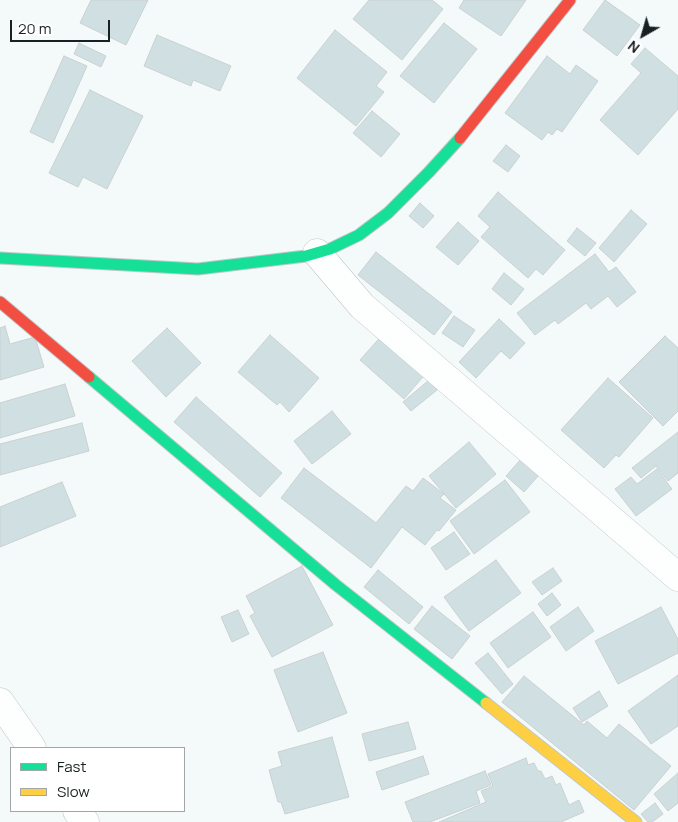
<!DOCTYPE html>
<html>
<head>
<meta charset="utf-8">
<style>
  body { margin:0 }
  #map { position:relative; width:678px; height:822px; overflow:hidden; background:#f4fafa; font-family:Manrope,sans-serif }
  canvas { display:block }
  .legend { position:absolute; left:10px; top:747px; width:175px; height:65px; box-sizing:border-box; background:#fff; border:1px solid #a3a6a7; margin:0; padding:6px 9px; list-style:none; font-size:15px; color:#192022 }
  .legend li { display:flex; align-items:center; gap:10px; height:25px }
  .legend b { width:25px; border:1px solid #a3a6a7 }
  .north { position:absolute; left:618px; top:10px; width:50px; height:50px; -webkit-text-stroke:4px #fff; paint-order:stroke; rotate:218deg; font-size:14px; font-weight:700; line-height:20px; text-align:center; color:#192022 }
  .north::after { content:''; display:block; margin:auto; width:18px; height:22px; background:#192022; clip-path:polygon(50% 0,100% 100%,50% 72%,0 100%) }
  .scale { position:absolute; left:10px; top:20px; width:100px; height:22px; box-sizing:border-box; border:2px solid #192022; border-top:0; padding-left:6px; font-size:15px; line-height:18px; white-space:nowrap; color:#192022; -webkit-text-stroke:4px #fff; paint-order:stroke }
</style>
</head>
<body>
<div id="map">
<canvas width="678" height="822"></canvas>
<ul class="legend">
<li><b style="height:6px;background:#16e098"></b>Fast</li>
<li><b style="height:6px;background:#ffcf43"></b>Slow</li>
</ul>
<div class="north">N</div>
<div class="scale">20 m</div>
</div>
<script>
const c = document.querySelector('canvas').getContext('2d');
c.lineJoin = 'round';
function paint(path, color) { c.fillStyle = color; c.fill(path, 'evenodd'); }
const shape = rows => new Path2D(rows.map(r => 'M' + r).join(''));
function stroke(path, color, width, dash) { c.strokeStyle = color; c.lineWidth = width; c.lineCap = dash ? 'butt' : 'round'; c.setLineDash(dash || []); c.stroke(path); }
const building = shape([
  [91,0,148,0,126,45,80,23,91,0],
  [369,0,432,0,443,9,402,60,353,19,369,0],
  [464,0,526,0,501,36,459,8,464,0],
  [605,0,640,25,617,56,583,30,605,0],
  [444,23,477,49,434,103,400,76,444,23],
  [335,30,387,72,376,86,384,92,356,126,297,78,335,30],
  [157,35,231,66,220,91,193,80,191,86,144,66,157,35],
  [79,43,106,56,101,67,74,54,79,43],
  [645,48,678,76,678,109,638,155,600,120,641,73,631,64,645,48],
  [64,56,87,66,53,143,30,132,64,56],
  [547,56,570,74,576,65,598,81,562,132,557,129,552,135,548,132,542,140,505,113,547,56],
  [90,90,143,116,107,189,83,177,78,187,49,173,90,90],
  [372,111,400,134,381,157,353,133,372,111],
  [506,145,520,156,508,172,493,161,506,145],
  [498,192,565,250,543,275,536,269,528,278,481,237,490,227,478,216,498,192],
  [420,203,434,216,423,228,409,216,420,203],
  [631,210,647,224,614,262,599,248,631,210],
  [458,222,479,241,458,265,436,247,458,222],
  [577,228,596,243,585,256,567,241,577,228],
  [376,252,452,312,434,335,358,275,376,252],
  [595,254,609,272,616,267,636,292,617,307,608,296,591,309,586,303,558,324,555,320,535,335,517,313,595,254],
  [504,273,524,289,511,305,492,289,504,273],
  [454,316,475,330,463,347,442,333,454,316],
  [499,319,525,343,510,359,501,351,476,378,459,362,499,319],
  [5,326,10,344,35,337,44,367,0,380,0,328,5,326],
  [167,328,201,363,166,397,132,361,167,328],
  [384,333,428,371,404,399,360,360,384,333],
  [270,335,319,378,289,412,280,402,277,405,238,372,270,335],
  [665,336,678,348,678,411,663,426,619,382,665,336],
  [608,378,653,418,619,457,616,455,604,468,561,430,608,378],
  [429,380,437,390,411,411,403,402,429,380],
  [65,384,75,416,0,438,0,403,65,384],
  [196,397,282,473,260,497,174,422,196,397],
  [332,411,351,434,312,464,294,441,332,411],
  [82,423,89,451,0,475,0,444,82,423],
  [678,432,678,473,668,481,656,466,641,478,632,468,678,432],
  [469,442,496,474,456,508,429,476,469,442],
  [521,459,539,475,524,492,506,476,521,459],
  [304,468,376,523,406,486,413,491,423,478,444,494,440,498,456,510,439,531,437,530,425,545,402,527,371,568,281,498,304,468],
  [657,469,672,489,636,516,615,489,631,477,637,484,657,469],
  [505,480,530,512,474,554,450,521,505,480],
  [62,482,76,516,0,547,0,507,62,482],
  [454,532,470,554,446,570,431,548,454,532],
  [496,560,521,593,469,631,444,597,496,560],
  [302,566,333,625,272,657,250,616,255,613,246,596,302,566],
  [553,568,562,581,542,595,532,582,553,568],
  [378,570,423,607,409,624,364,587,378,570],
  [552,593,561,605,547,616,538,604,552,593],
  [432,606,470,636,452,659,414,629,432,606],
  [578,607,594,631,566,651,550,627,578,607],
  [661,607,678,639,678,653,618,684,595,641,661,607],
  [238,610,249,634,232,642,221,617,238,610],
  [533,612,551,637,508,668,490,643,533,612],
  [323,652,347,713,298,732,274,670,323,652],
  [488,653,513,684,502,694,475,663,488,653],
  [678,675,678,726,651,744,628,711,678,675],
  [524,676,584,725,587,721,607,738,619,724,671,766,634,810,502,702,524,676],
  [599,691,608,706,582,722,573,708,599,691],
  [408,722,416,749,369,761,362,734,408,722],
  [332,737,349,797,285,814,281,802,278,802,269,770,282,766,278,752,332,737],
  [423,756,429,774,382,790,376,772,423,756],
  [526,758,528,765,534,763,538,771,541,771,545,779,552,776,556,785,560,783,569,805,579,800,584,812,561,822,439,822,486,802,481,791,493,786,488,774,526,758],
  [485,771,491,785,476,791,480,803,430,822,413,822,405,802,485,771],
  [678,773,678,803,668,811,654,794,678,773],
  [655,803,663,814,652,822,648,822,641,814,655,803]
]);
paint(building, '#d0e0e2');
stroke(building, '#cad0d1', 1);
const street = shape([
  [317,253,362,306,678,577],
  [0,702,32,748],
  [77,811,85,822]
]);
const fast = shape([
  [0,258,198,269,306,256,330,249,359,235,388,213,429,172,460,138],
  [89,377,336,585,486,703]
]);
const slow = shape([
  [486,703,636,822]
]);
const jam = shape([
  [460,138,570,0],
  [0,302,89,377]
]);
stroke(street, '#c1c7c8', 29);
stroke(fast, '#c1c7c8', 13);
stroke(slow, '#c1c7c8', 13);
stroke(jam, '#c1c7c8', 13);
stroke(street, '#fdfefe', 28);
stroke(fast, '#16e098', 11);
stroke(slow, '#ffcf43', 11);
stroke(jam, '#f24e42', 11);
</script>
</body>
</html>
